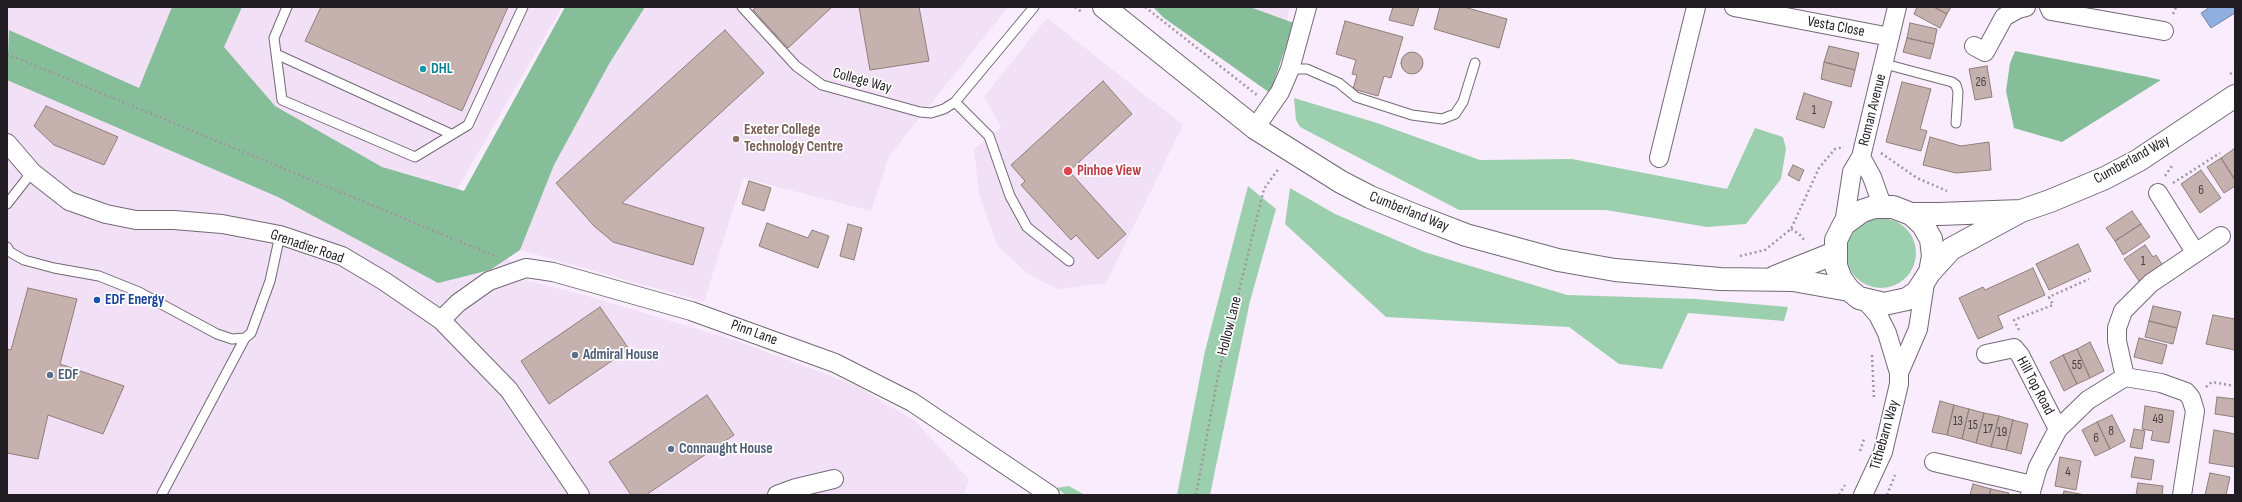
<!DOCTYPE html>
<html>
<head>
<meta charset="utf-8">
<style>
  body { margin:0 }
  #map { position:relative; width:2242px; height:502px; overflow:hidden; background:#f9edfd; font-family:"Sofia Sans Condensed",sans-serif }
  canvas { display:block }
  .frame { position:absolute; inset:0; border:8px solid #201c22; pointer-events:none }
</style>
</head>
<body>
<div id="map">
<canvas width="2242" height="502"></canvas>
<div class="frame"></div>
</div>
<script>
const c = document.querySelector('canvas').getContext('2d');
c.lineJoin = 'round';
function paint(path, color) { c.fillStyle = color; c.fill(path, 'evenodd'); }
const shape = rows => new Path2D(rows.map(r => 'M' + r).join(''));
function stroke(path, color, width, dash) { c.strokeStyle = color; c.lineWidth = width; c.lineCap = dash ? 'butt' : 'round'; c.setLineDash(dash || []); c.stroke(path); }
function label(font, color, halo, rows, align = 'center') {
  c.font = font + ' "Sofia Sans Condensed",sans-serif'; c.lineWidth = 3.5; c.setLineDash([]); c.textBaseline = 'middle'; c.strokeStyle = halo; c.fillStyle = color; for (const [text, x, y, turn = 0] of rows) {
    c.save(); c.translate(x, y); c.rotate((+turn || 0) * Math.PI / 180); c.textAlign = isNaN(turn) ? turn : align; if (halo) c.strokeText(text, 0, 0); c.fillText(text, 0, 0); c.restore();
  }
}
paint(shape([
  [7,7,562,7,454,195,528,281,584,295,737,341,857,386,915,421,969,479,964,495,7,495],
  [645,7,1008,7,889,156,871,211,743,178,704,302,520,250,554,165,609,64],
  [1250,7,1290,7,1287,20],
  [1047,18,1183,125,1106,283,1057,289,1028,274,997,245,979,194,974,149,1001,127,984,97]
]), '#f1e0f6');
paint(shape([
  [1294,98,1377,123,1480,160,1572,159,1727,189,1755,128,1783,137,1786,149,1781,179,1746,224,1707,227,1606,210,1459,210,1300,127,1296,120],
  [1248,186,1276,209,1250,301,1210,495,1177,495,1205,351],
  [1290,188,1335,214,1424,252,1567,295,1696,299,1788,307,1784,321,1688,313,1662,369,1619,364,1569,327,1386,317,1285,224],
  '1846 253a35 35 0 1 1 70 0a35 35 0 1 1-70 0Z',
  [1069,486,1085,495,1066,495,1056,488]
]), '#9ccfad');
paint(shape([
  [172,7,242,7,224,47,275,106,382,167,464,191,565,7,645,7,609,64,554,165,520,250,490,270,438,283,278,197,7,80,9,30,139,88],
  [1153,7,1250,7,1294,23,1270,93,1164,18],
  [2015,51,2148,77,2161,80,2062,142,2014,128,2006,91,2010,63]
]), '#86be99');
const water = shape([
  [2210,7,2235,7,2235,13,2211,28,2201,13,2210,7]
]);
paint(water, '#90aedf');
stroke(water, '#6e82a6', 1);
const building = shape([
  [321,7,508,7,462,111,305,41,321,7],
  [756,7,832,7,788,48,753,10,756,7],
  [859,7,919,7,929,61,870,70,859,7],
  [1393,7,1419,7,1413,26,1389,20,1393,7],
  [1440,7,1464,7,1507,19,1499,48,1434,29,1440,7],
  [1917,7,1934,7,1947,14,1940,28,1914,14,1917,7],
  [1934,7,1951,7,1947,14,1934,7],
  [1345,21,1403,37,1391,78,1384,76,1378,96,1353,89,1357,75,1352,74,1356,60,1336,54,1345,21],
  [1910,23,1937,29,1934,44,1907,38,1910,23],
  [725,30,764,73,622,203,704,228,693,265,613,242,594,226,556,183,725,30],
  [1907,38,1934,44,1930,59,1903,52,1907,38],
  [1829,46,1859,53,1855,70,1824,62,1829,46],
  '1401 63a11 11 0 1 1 22 0a11 11 0 1 1-22 0Z',
  [1824,62,1855,70,1851,87,1821,79,1824,62],
  [1987,66,1992,97,1975,100,1969,69,1987,66],
  [1103,81,1132,114,1069,171,1126,234,1098,259,1076,235,1071,240,1021,185,1025,181,1011,165,1103,81],
  [1902,82,1931,89,1920,129,1927,131,1921,151,1886,142,1902,82],
  [1804,93,1832,102,1824,128,1796,119,1804,93],
  [46,106,118,137,104,165,54,145,34,126,46,106],
  [1930,137,1961,146,1989,142,1991,170,1956,173,1923,165,1930,137],
  [2234,149,2235,150,2235,180,2221,158,2234,149],
  [2221,158,2235,180,2235,186,2224,193,2207,167,2221,158],
  [1793,165,1804,170,1799,181,1788,175,1793,165],
  [2201,170,2221,198,2200,213,2181,184,2201,170],
  [749,181,771,188,764,211,742,204,749,181],
  [2132,211,2141,224,2115,241,2106,228,2132,211],
  [767,223,808,238,812,230,829,236,818,268,759,246,767,223],
  [848,224,862,228,854,260,840,256,848,224],
  [2141,224,2150,237,2123,255,2115,241,2141,224],
  [2078,244,2091,271,2049,290,2036,264,2078,244],
  [2145,245,2153,257,2156,255,2163,266,2139,281,2124,259,2145,245],
  [2033,268,2045,295,1998,316,2003,328,1978,339,1959,298,1983,287,1985,290,2033,268],
  [28,288,77,299,60,364,124,386,103,434,48,415,38,459,7,453,7,349,11,350,28,288],
  [2153,306,2181,312,2177,328,2149,321,2153,306],
  [600,307,629,349,549,404,521,361,600,307],
  [2213,315,2235,319,2235,350,2206,344,2213,315],
  [2149,321,2177,328,2173,344,2145,337,2149,321],
  [2139,338,2167,345,2162,364,2134,357,2139,338],
  [2090,342,2104,371,2090,378,2077,349,2090,342],
  [2077,349,2090,378,2077,384,2063,355,2077,349],
  [2063,355,2077,384,2064,391,2050,362,2063,355],
  [707,395,734,435,646,495,631,495,609,462,707,395],
  [2217,397,2235,399,2235,417,2215,414,2217,397],
  [1940,401,1954,405,1947,435,1932,432,1940,401],
  [1954,405,1969,409,1962,439,1947,435,1954,405],
  [2145,406,2174,411,2169,443,2151,440,2153,431,2142,429,2145,406],
  [1969,409,1984,413,1976,443,1962,439,1969,409],
  [1984,413,1999,416,1991,447,1976,443,1984,413],
  [2112,415,2125,441,2110,449,2097,422,2112,415],
  [1999,416,2013,420,2006,450,1991,447,1999,416],
  [2013,420,2028,424,2021,454,2006,450,2013,420],
  [2097,422,2110,449,2095,456,2082,430,2097,422],
  [2134,429,2145,431,2142,449,2130,447,2134,429],
  [2214,430,2235,434,2235,467,2209,463,2214,430],
  [2060,457,2081,461,2076,490,2055,486,2060,457],
  [2135,457,2154,460,2151,480,2131,477,2135,457],
  [2210,473,2230,477,2226,495,2205,495,2210,473],
  [2138,483,2163,486,2162,495,2136,495,2138,483],
  [1973,484,1991,489,1989,495,1970,495,1973,484],
  [1991,489,2009,493,2008,495,1989,495,1991,489],
  [2064,491,2085,495,2063,495,2064,491]
]);
paint(building, '#c5b1ad');
stroke(building, '#917e7b', 1);
const lane = shape([
  [287,7,274,38,282,100,415,157,468,125,523,7],
  [742,7,796,66,822,85,920,112,931,113,944,109,955,102,989,136,1010,196,1027,227,1069,261],
  [276,54,451,134],
  [1885,64,1952,82,1956,85,1958,92,1956,123],
  [1290,69,1307,69,1339,83,1356,97,1412,115,1442,119,1455,114,1463,102,1475,63],
  [955,102,1034,7],
  [7,204,32,172],
  [7,247,10,252,24,260,54,268,99,276,139,292,217,334,232,339,245,338,251,333,270,281,280,235],
  [162,494,245,338]
]);
const street = shape([
  [1734,7,1890,37],
  [2049,7,2051,11,2164,31],
  [1974,46,1985,52,2004,17,2018,9,2026,7],
  [1255,128,1280,92,1290,69,1307,7],
  [7,143,32,172,69,201,106,214,136,220,174,220,222,224,280,235,342,256,384,281,441,320,509,390,580,495],
  [1861,157,1872,177,1882,205],
  [1659,158,1696,7],
  [2158,193,2195,252],
  [1844,224,1852,172,1861,157,1897,7],
  [441,320,458,303,489,281,526,268,553,272,691,311,835,363,912,402,1050,495],
  [1986,354,2014,348,2020,355,2058,429],
  [1899,373,1918,329,1925,283],
  [2125,377,2117,341,2117,328,2123,311,2151,283,2221,236],
  [1934,462,2032,485],
  [777,495,796,488,834,479],
  [1863,495,1883,452,1899,384,1899,373,1887,333,1878,315,1865,300],
  [2030,495,2038,467,2058,429,2088,400,2125,377,2161,383,2186,392,2191,398,2195,411,2182,495]
]);
const secondary = shape([
  [1104,7,1255,128,1341,182,1370,197,1414,215,1466,235,1558,260,1615,270,1720,279,1793,280,1849,290],
  [2021,211,1939,214,1911,214,1893,207,1874,207,1862,211,1844,224,1836,240,1836,266,1841,279,1849,290,1859,298,1884,304,1907,299,1917,292,1930,272,1951,249,2021,211,2050,201,2105,178,2139,160,2235,96],
  [1911,214,1923,225,1931,239,1933,256,1930,272],
  [1775,277,1835,253]
]);
stroke(lane, '#736976', 11);
stroke(street, '#736976', 20);
stroke(secondary, '#736976', 24);
stroke(shape([
  [1075,7,1083,13],
  [1145,7,1257,95],
  [2173,14,2176,7],
  [7,54,497,257],
  [2230,74,2235,71],
  [1881,153,1917,178,1947,191],
  [2165,176,2172,166,2169,166],
  [2173,183,2220,153],
  [1791,229,1799,234,1806,242],
  [1740,256,1765,250,1791,229,1819,168,1835,149,1844,147],
  [2019,330,2014,320,2053,305,2049,297,2089,279],
  [1872,355,1874,399],
  [2206,387,2212,382,2235,386],
  [1860,451,1864,439],
  [1196,495,1218,376,1264,189,1279,168],
  [1839,495,1845,485],
  [1887,495,1895,475]
]), '#9f96a2', 2.5, [2, 3]);
stroke(lane, '#fff', 9);
stroke(street, '#fff', 18);
stroke(secondary, '#fff', 22);
for (const [x, y, r, color] of [
  [423,69,4,"#0f9aa8"],
  [736,139,4,"#8d6e63"],
  [1068,171,5,"#e0444e"],
  [97,300,4,"#1a4fb4"],
  [575,355,4,"#5c6f8a"],
  [50,375,4,"#5c6f8a"],
  [671,449,4,"#5c6f8a"]
]) { const dot = new Path2D(); dot.arc(x, y, r, 0, 2 * Math.PI); c.fillStyle = color; c.fill(dot); stroke(dot, '#fff', 1.5); }
label('13px', '#494145', null, [
  ["26",1981,83],
  ["1",1814,111],
  ["6",2201,191],
  ["1",2143,262],
  ["55",2077,366],
  ["49",2158,420],
  ["13",1958,422],
  ["15",1973,426],
  ["17",1988,430],
  ["8",2111,432],
  ["19",2002,433],
  ["6",2096,439],
  ["4",2068,473]
]);
label('15px', '#201c22', '#fff', [
  ["Vesta Close",1836,27,11],
  ["College Way",862,81,15],
  ["Roman Avenue",1873,110,-76],
  ["Cumberland Way",2132,160,-29],
  ["Cumberland Way",1409,212,22],
  ["Grenadier Road",307,247,19],
  ["Hollow Lane",1230,326,-76],
  ["Pinn Lane",754,333,20],
  ["Hill Top Road",2035,386,62],
  ["Tithebarn Way",1885,435,-74]
]);
label('bold 15px', '#0d838f', '#fff', [
  ["DHL",431,69]
], 'left');
label('bold 15px', '#785e54', '#fff', [
  ["Exeter College",744,130],
  ["Technology Centre",744,147]
], 'left');
label('bold 15px', '#be3a42', '#fff', [
  ["Pinhoe View",1077,171]
], 'left');
label('bold 15px', '#164399', '#fff', [
  ["EDF Energy",105,300]
], 'left');
label('bold 15px', '#4e5e75', '#fff', [
  ["Admiral House",583,355],
  ["EDF",58,375],
  ["Connaught House",679,449]
], 'left');
</script>
</body>
</html>
